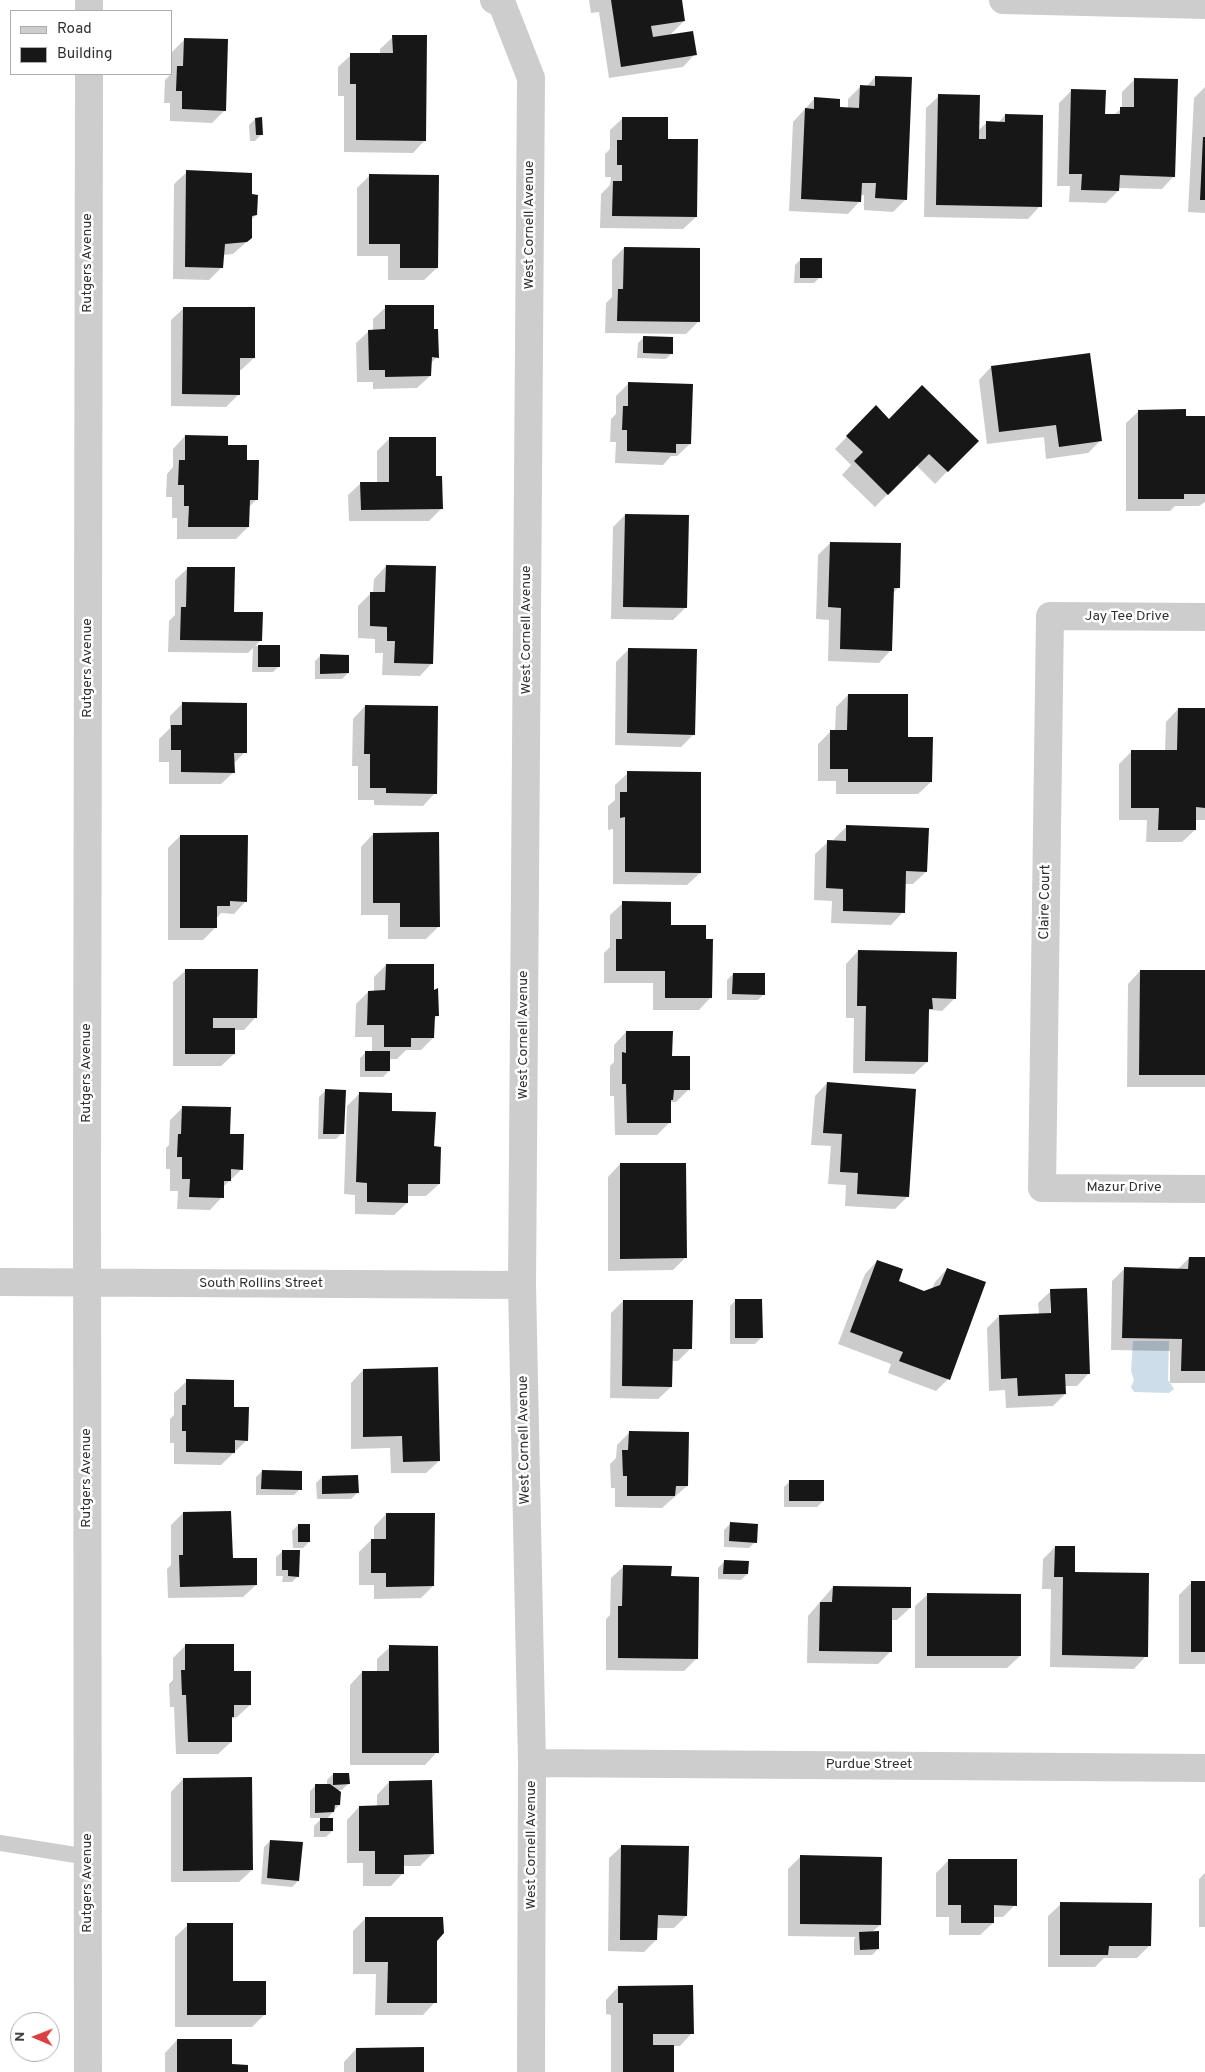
<!DOCTYPE html>
<html>
<head>
<meta charset="utf-8">
<style>
  body { margin:0 }
  #map { position:relative; width:1205px; height:2072px; overflow:hidden; background:#fff; font-family:Overpass,sans-serif }
  canvas { display:block }
  .legend { position:absolute; left:10px; top:10px; width:162px; height:65px; box-sizing:border-box; background:#fff; border:1px solid #acacac; margin:0; padding:6px 9px; list-style:none; font-size:15px; color:#303030 }
  .legend li { display:flex; align-items:center; gap:10px; height:25px }
  .legend b { width:25px; border:1px solid #acacac }
  .north { position:absolute; left:10px; top:2012px; width:50px; height:50px; box-sizing:border-box; background:#fff; border:1px solid #acacac; border-radius:50%; rotate:271deg; font-size:14px; font-weight:700; line-height:20px; text-align:center; color:#303030 }
  .north::after { content:''; display:block; margin:auto; width:18px; height:22px; background:#da3f41; clip-path:polygon(50% 0,100% 100%,50% 72%,0 100%) }
</style>
</head>
<body>
<div id="map">
<canvas width="1205" height="2072"></canvas>
<ul class="legend">
<li><b style="height:6px;background:#cdcdcd"></b>Road</li>
<li><b style="height:14px;background:#171717"></b>Building</li>
</ul>
<div class="north">N</div>
</div>
<script>
const c = document.querySelector('canvas').getContext('2d');
c.lineJoin = 'round';
function paint(path, color) { c.fillStyle = color; c.fill(path, 'evenodd'); }
const shape = rows => new Path2D(rows.map(r => 'M' + r).join(''));
function stroke(path, color, width, dash) { c.strokeStyle = color; c.lineWidth = width; c.lineCap = dash ? 'butt' : 'round'; c.setLineDash(dash || []); c.stroke(path); }
function label(font, color, halo, rows, align = 'center') {
  c.font = font + ' Overpass,sans-serif'; c.lineWidth = 5; c.setLineDash([]); c.textBaseline = 'middle'; c.strokeStyle = halo; c.fillStyle = color; for (const [text, x, y, turn = 0] of rows) {
    c.save(); c.translate(x, y); c.rotate((+turn || 0) * Math.PI / 180); c.textAlign = isNaN(turn) ? turn : align; if (halo) c.strokeText(text, 0, 0); c.fillText(text, 0, 0); c.restore();
  }
}
paint(shape([
  [1133,1341,1169,1341,1168,1380,1174,1389,1169,1393,1134,1392,1131,1387,1134,1380,1131,1371]
]), '#cdddea');
paint(shape([
  [589,0,681,0,684,21,669,36,695,54,683,67,609,78,599,12,591,13],
  [393,37,425,140,413,153,344,152,344,96,338,96,338,67,351,55,380,55,380,49],
  [184,40,225,110,212,123,170,121,170,103,164,103,165,80,171,74,172,52],
  [875,77,906,199,893,212,864,210,864,195,860,195,860,201,848,214,789,211,793,122,815,98,839,108,848,108,848,99,861,86,866,87],
  [1135,79,1174,176,1162,189,1118,188,1118,191,1106,203,1069,202,1070,186,1057,186,1059,103,1072,90,1104,115,1114,115,1122,108,1122,92],
  [1205,87,1205,213,1188,212,1194,98],
  [939,96,978,131,987,122,998,123,1005,115,1040,206,1028,219,924,217,926,108],
  [623,118,666,140,696,217,683,229,600,228,601,194,610,185,611,177,605,177,605,154,610,149,610,130],
  [255,119,261,135,255,141,250,141,249,125],
  [187,172,251,195,256,215,251,220,251,238,233,254,223,255,222,267,209,280,173,279,174,184],
  [370,175,437,268,424,280,388,280,388,256,357,256,357,188],
  [624,248,698,322,686,334,605,333,606,303,612,297,612,260],
  [801,259,820,277,814,283,794,283,795,265],
  [386,307,433,330,437,357,430,364,430,376,417,388,373,389,373,382,357,382,356,343,369,331,373,331,373,319],
  [184,308,254,358,241,370,239,370,239,394,226,407,171,406,171,320],
  [644,337,672,353,666,359,637,358,638,343],
  [991,367,1100,441,1088,453,1046,459,1044,437,987,444,979,380],
  [629,383,690,444,677,456,671,456,663,465,615,463,616,442,610,442,611,419,616,414,616,396],
  [876,407,889,421,977,441,935,484,916,465,875,507,842,475,851,465,835,449],
  [1139,411,1185,417,1205,417,1205,502,1199,506,1175,506,1170,511,1126,511,1126,423],
  [185,436,227,446,245,461,257,499,248,508,248,527,236,539,177,539,177,518,172,518,172,497,166,497,167,474,173,467,173,449],
  [389,439,435,477,442,508,429,521,349,521,348,495,361,483,377,483,377,451],
  [625,515,686,607,673,620,611,619,613,527],
  [830,543,899,587,892,594,891,650,879,663,828,661,829,620,816,619,818,555],
  [386,566,432,663,420,676,382,675,383,653,375,653,375,639,358,638,358,606,371,593,373,593,374,579],
  [188,568,261,640,255,646,279,646,279,666,273,672,252,672,253,648,248,653,168,652,169,621,175,615,175,580],
  [629,649,694,734,681,747,615,745,616,662],
  [321,655,348,673,342,679,315,679,315,661],
  [848,695,906,738,931,782,918,794,836,794,836,781,818,781,818,744,831,731,835,731,836,707],
  [182,704,245,752,233,764,234,772,221,784,169,784,169,762,159,762,159,739,170,728,170,716],
  [365,706,435,793,423,806,374,805,374,800,358,800,358,766,352,766,353,719],
  [1178,709,1205,709,1205,820,1195,820,1195,830,1182,842,1146,842,1147,820,1119,820,1119,764,1132,751,1165,752,1166,722],
  [628,773,700,873,687,885,613,884,613,829,608,830,608,806,615,800,615,785],
  [846,827,926,872,913,884,904,884,903,912,891,925,831,923,832,901,814,900,815,854,828,842,834,842,834,839],
  [373,834,439,926,426,939,388,939,388,915,361,915,361,847],
  [180,836,246,901,234,914,221,913,216,919,215,928,203,940,168,940,168,848],
  [623,903,670,926,711,997,699,1010,653,1010,653,983,604,983,604,953,610,947,610,915],
  [858,951,955,998,942,1011,930,1010,928,1012,927,1062,914,1074,853,1073,854,1018,846,1018,846,964],
  [386,965,433,991,437,1016,433,1020,433,1038,421,1050,406,1050,397,1059,389,1059,389,1071,383,1077,360,1077,360,1058,366,1052,372,1052,372,1037,355,1037,356,1004,368,992,374,992,374,977],
  [186,970,256,1017,244,1030,234,1030,234,1054,221,1066,173,1066,173,982],
  [1140,971,1205,971,1205,1087,1127,1087,1128,984],
  [733,974,764,994,758,1000,727,1000,727,980],
  [626,1032,671,1057,689,1089,676,1102,670,1102,670,1122,657,1135,615,1135,614,1096,610,1096,610,1066,614,1062,614,1045],
  [827,1083,907,1197,895,1209,845,1206,846,1185,828,1184,831,1146,811,1145,815,1096],
  [325,1091,342,1133,336,1139,318,1139,319,1097],
  [360,1093,391,1112,433,1147,439,1184,426,1196,407,1196,407,1203,394,1215,355,1214,355,1195,344,1194,347,1106],
  [183,1107,229,1135,242,1169,222,1188,222,1197,210,1210,177,1209,178,1191,170,1191,170,1169,166,1169,166,1148,169,1145,170,1120],
  [620,1164,685,1258,673,1270,608,1271,608,1177],
  [1189,1258,1205,1258,1205,1383,1170,1383,1170,1351,1111,1350,1112,1281,1124,1269,1177,1270],
  [877,1261,897,1282,924,1292,932,1289,935,1282,947,1269,948,1379,936,1391,888,1373,891,1364,838,1344,865,1274],
  [1051,1291,1089,1373,1077,1386,1065,1386,1065,1394,1053,1406,1006,1408,1005,1390,989,1391,987,1328,999,1316,1039,1314,1038,1303],
  [1050,1301,1052,1301,1053,1319,1050,1319],
  [736,1300,761,1338,755,1344,730,1344,730,1306],
  [623,1301,691,1348,678,1361,671,1361,671,1387,658,1399,610,1398,611,1313],
  [363,1370,439,1461,426,1473,391,1473,390,1448,351,1449,351,1383],
  [187,1381,233,1408,247,1440,221,1465,174,1464,174,1443,170,1443,170,1419,174,1415,174,1393],
  [629,1433,687,1486,662,1508,615,1507,615,1488,611,1488,610,1464,616,1458,617,1445],
  [262,1471,300,1489,294,1495,256,1495,256,1477],
  [322,1477,357,1493,351,1499,317,1499,316,1483],
  [790,1481,823,1501,817,1507,784,1507,784,1487],
  [183,1513,256,1585,243,1597,168,1598,167,1569,171,1565,171,1525],
  [386,1514,433,1586,421,1598,374,1599,374,1585,359,1585,359,1552,371,1540,374,1540,374,1527],
  [730,1524,755,1542,749,1548,724,1547,724,1530],
  [298,1525,309,1542,303,1548,293,1548,292,1531],
  [1055,1547,1074,1573,1146,1656,1134,1669,1050,1667,1051,1589,1042,1589,1043,1559],
  [283,1551,298,1576,292,1582,282,1582,283,1576,276,1576,276,1557],
  [724,1562,747,1574,741,1580,718,1579,718,1568],
  [624,1566,670,1578,697,1658,684,1671,606,1670,606,1619,610,1615,611,1578],
  [1192,1582,1205,1582,1205,1664,1179,1664,1179,1595],
  [833,1587,910,1608,897,1620,891,1620,890,1652,878,1664,807,1663,808,1616],
  [928,1594,1020,1656,1007,1668,915,1668,915,1606],
  [186,1645,233,1672,250,1705,237,1717,231,1719,231,1742,218,1754,176,1754,174,1707,170,1707,169,1684,173,1680,173,1658],
  [390,1647,437,1752,425,1765,350,1765,350,1685,362,1672,377,1672,377,1659],
  [333,1774,348,1784,342,1790,336,1790,339,1805,326,1820,332,1831,326,1837,314,1837,314,1826,322,1818,310,1818,310,1791,316,1785,327,1785,327,1780],
  [183,1779,252,1870,239,1882,171,1882,171,1792],
  [389,1782,432,1854,420,1866,403,1866,403,1873,391,1886,363,1886,363,1863,347,1863,347,1820,359,1807,377,1807,377,1795],
  [270,1841,298,1881,292,1887,261,1884,264,1847],
  [622,1846,686,1916,674,1928,656,1928,656,1940,644,1952,608,1951,609,1858],
  [801,1856,880,1925,872,1932,878,1949,872,1955,854,1955,854,1939,856,1937,788,1936,788,1869],
  [949,1860,1015,1905,1003,1917,993,1917,993,1923,980,1935,949,1935,949,1917,936,1917,936,1873],
  [1205,1873,1205,1927,1199,1927,1199,1879],
  [1061,1904,1150,1945,1137,1958,1104,1958,1095,1967,1048,1967,1048,1916],
  [366,1918,435,1940,435,2002,423,2015,375,2015,376,1974,353,1974,353,1931],
  [188,1925,232,1982,264,2015,252,2027,175,2027,175,1937],
  [618,1987,692,2033,680,2046,672,2046,672,2072,611,2072,611,2015,606,2014,606,2000],
  [177,2040,231,2066,247,2072,165,2072,165,2053],
  [356,2049,423,2072,344,2072,344,2062]
]), '#0003');
paint(shape([
  [611,0,682,0,685,21,651,26,653,37,693,31,697,55,621,67],
  [392,35,427,35,426,141,356,140,356,84,350,84,350,53,393,53],
  [184,38,228,39,226,111,182,109,182,91,176,91,177,66,183,66],
  [875,76,912,77,907,200,875,198,876,183,862,183,861,202,801,199,805,108,814,109,814,97,840,99,840,107,859,108,860,85,875,86],
  [1134,78,1178,79,1175,177,1120,175,1119,191,1081,190,1082,174,1069,174,1071,89,1106,90,1105,114,1120,114,1120,107,1134,107],
  [938,94,980,95,979,139,986,139,986,121,1005,122,1005,114,1043,115,1042,207,936,205],
  [262,117,263,135,256,135,255,118],
  [622,117,668,117,668,139,698,139,697,217,612,216,613,181,622,181,622,165,617,165,617,140,622,140],
  [1203,137,1205,137,1205,200,1200,200],
  [186,170,252,173,252,194,258,195,257,215,252,216,252,238,247,242,225,244,223,268,185,267],
  [369,174,439,175,438,268,400,268,400,244,369,244],
  [624,247,700,248,700,322,617,321,618,289,623,289],
  [800,258,822,258,822,278,800,278],
  [385,305,434,305,434,329,438,329,439,358,432,357,431,376,385,377,385,370,369,370,368,330,385,329],
  [183,307,255,307,255,358,240,358,240,395,182,394],
  [643,336,673,337,673,354,643,353],
  [1090,353,1102,441,1059,447,1056,425,999,432,991,366],
  [628,382,693,384,691,444,676,444,676,453,627,451,627,430,622,430,623,406,628,406],
  [922,385,979,441,948,472,929,454,888,495,854,461,863,452,846,436,876,405,889,419],
  [1186,409,1186,416,1205,416,1205,494,1184,494,1184,499,1138,499,1138,410],
  [185,435,228,436,228,445,247,445,247,460,259,460,258,500,250,500,249,527,188,527,189,506,184,506,184,485,178,485,179,460,185,460],
  [389,437,436,437,436,476,442,476,443,509,361,510,360,482,389,482],
  [625,514,689,515,687,608,623,607],
  [830,542,901,543,900,588,894,588,892,651,840,649,841,608,828,607],
  [386,565,436,566,433,664,394,663,395,641,387,641,387,627,370,626,370,592,385,592],
  [187,567,235,567,234,612,263,612,262,641,180,640,181,607,186,607],
  [258,645,280,645,280,667,258,667],
  [628,648,697,649,695,735,627,733],
  [320,654,349,655,349,673,320,674],
  [848,694,908,694,908,737,933,737,932,782,848,782,848,769,830,769,830,730,847,730],
  [182,702,247,703,247,753,234,753,235,773,181,772,181,750,171,750,171,725,182,725],
  [365,705,438,706,437,794,386,793,386,788,370,788,370,754,364,754],
  [1178,708,1205,708,1205,808,1196,807,1196,830,1158,830,1159,808,1131,808,1131,750,1177,750],
  [627,771,701,772,701,873,625,872,625,817,620,818,620,792,627,792],
  [846,825,929,828,927,872,906,871,905,913,843,911,843,889,826,888,827,840,846,841],
  [439,832,440,927,400,927,400,903,373,903,373,833],
  [180,835,248,835,247,902,230,901,230,906,217,906,217,928,180,928],
  [622,901,671,902,671,925,706,925,706,939,713,939,712,998,665,998,665,971,616,971,616,939,622,939],
  [858,950,957,952,956,999,932,998,933,1009,929,1009,928,1062,865,1061,866,1006,857,1006],
  [386,964,434,964,434,990,438,988,439,1016,435,1016,434,1038,411,1038,411,1047,384,1047,384,1025,367,1025,368,991,385,990],
  [185,969,258,969,257,1018,213,1018,213,1028,235,1028,235,1054,185,1054],
  [1140,970,1205,970,1205,1075,1139,1075],
  [733,973,765,973,765,995,732,994],
  [626,1031,673,1031,672,1056,690,1056,690,1090,674,1090,673,1100,671,1100,671,1123,627,1123,626,1084,622,1084,622,1052,626,1053],
  [365,1051,390,1051,390,1071,365,1071],
  [827,1082,916,1089,909,1197,857,1194,858,1173,840,1172,842,1134,823,1133],
  [325,1089,346,1090,344,1134,323,1134],
  [359,1092,392,1093,392,1111,436,1112,434,1146,441,1147,440,1184,408,1184,408,1203,367,1202,367,1183,356,1182],
  [182,1106,231,1107,230,1134,244,1134,243,1170,231,1169,231,1181,224,1181,224,1198,189,1197,190,1179,182,1179,182,1157,177,1157,178,1134,181,1134],
  [620,1163,686,1163,687,1258,620,1259],
  [1189,1257,1205,1257,1205,1371,1181,1371,1182,1339,1122,1338,1124,1267,1188,1269],
  [877,1260,903,1269,899,1281,924,1291,940,1285,947,1268,986,1282,950,1380,899,1361,903,1352,850,1332],
  [1087,1288,1090,1374,1065,1374,1066,1394,1018,1396,1017,1378,1001,1379,999,1315,1051,1313,1050,1289],
  [735,1299,762,1299,763,1338,735,1338],
  [623,1300,693,1300,692,1349,673,1349,672,1387,622,1386],
  [438,1367,440,1461,403,1462,402,1436,363,1437,363,1369],
  [186,1379,234,1380,234,1407,249,1407,248,1441,235,1440,235,1453,186,1452,186,1431,182,1431,182,1405,186,1405],
  [629,1431,689,1432,688,1486,676,1486,675,1496,627,1496,627,1476,623,1476,622,1450,628,1450],
  [262,1470,302,1471,302,1490,261,1489],
  [358,1475,359,1493,322,1494,322,1476],
  [789,1480,824,1480,824,1501,789,1501],
  [231,1511,233,1558,257,1558,257,1585,180,1587,179,1555,183,1555,183,1512],
  [386,1513,435,1513,434,1586,386,1587,386,1573,371,1573,371,1539,386,1539],
  [730,1522,758,1524,757,1543,729,1541],
  [298,1524,310,1524,310,1542,298,1542],
  [1055,1546,1075,1546,1075,1572,1149,1573,1148,1657,1062,1655,1063,1577,1054,1577],
  [282,1550,300,1550,299,1577,288,1576,288,1570,282,1570],
  [724,1560,749,1561,748,1574,723,1574],
  [623,1565,672,1566,671,1576,699,1577,698,1659,618,1658,618,1606,622,1606],
  [1191,1581,1205,1581,1205,1652,1191,1652],
  [833,1586,911,1587,911,1608,892,1608,892,1652,819,1651,820,1602,832,1602],
  [927,1593,1021,1594,1021,1656,927,1656],
  [185,1644,234,1644,234,1671,251,1671,251,1705,234,1705,234,1717,232,1717,232,1742,188,1742,186,1695,182,1695,181,1670,185,1670],
  [389,1645,438,1646,439,1753,362,1753,362,1671,389,1671],
  [333,1773,349,1773,350,1784,333,1785],
  [252,1777,253,1870,183,1871,183,1778],
  [432,1780,434,1854,404,1855,404,1874,375,1874,375,1851,359,1851,359,1806,389,1805,389,1781],
  [315,1784,330,1784,341,1792,340,1805,335,1805,334,1812,315,1813],
  [320,1818,333,1818,333,1831,320,1831],
  [270,1840,303,1842,299,1881,267,1878],
  [621,1845,689,1846,687,1916,658,1915,657,1940,620,1940],
  [800,1855,882,1857,881,1925,800,1924],
  [948,1859,1017,1859,1017,1906,994,1905,994,1923,961,1923,961,1905,948,1905],
  [1060,1902,1152,1903,1151,1946,1109,1946,1108,1955,1060,1955],
  [365,1917,443,1917,444,1933,437,1941,437,2003,387,2003,388,1962,365,1962],
  [187,1923,233,1923,233,1981,266,1981,266,2015,187,2015],
  [879,1931,879,1949,860,1950,859,1932],
  [693,1985,694,2034,653,2034,653,2045,674,2045,674,2072,623,2072,623,2003,618,2003,618,1986],
  [177,2039,232,2039,232,2064,248,2065,248,2072,177,2072],
  [424,2047,424,2072,356,2072,356,2048]
]), '#171717');
stroke(shape([
  [0,1843,88,1857]
]), '#cdcdcd', 16);
stroke(shape([
  [494,0,502,4,531,78,522,1285,532,1763,531,2072],
  [1003,0,1205,5],
  [89,11,89,0],
  [1205,617,1050,616,1042,1188,1205,1189],
  [0,1282,522,1285],
  [532,1763,1205,1768],
  [88,2072,87,1181,89,74]
]), '#cdcdcd', 28);
label('14px', '#303030', '#fff', [
  ["West Cornell Avenue",530,225,-90],
  ["Rutgers Avenue",88,263,-90],
  ["Jay Tee Drive",1127,617],
  ["West Cornell Avenue",527,630,-90],
  ["Rutgers Avenue",88,668,-90],
  ["Claire Court",1046,902,-89],
  ["West Cornell Avenue",524,1035,-90],
  ["Rutgers Avenue",87,1073,-90],
  ["Mazur Drive",1124,1188],
  ["South Rollins Street",261,1284],
  ["West Cornell Avenue",525,1440,-91],
  ["Rutgers Avenue",87,1478,-90],
  ["Purdue Street",869,1765],
  ["West Cornell Avenue",532,1845,-90],
  ["Rutgers Avenue",88,1883,-90]
]);
</script>
</body>
</html>
